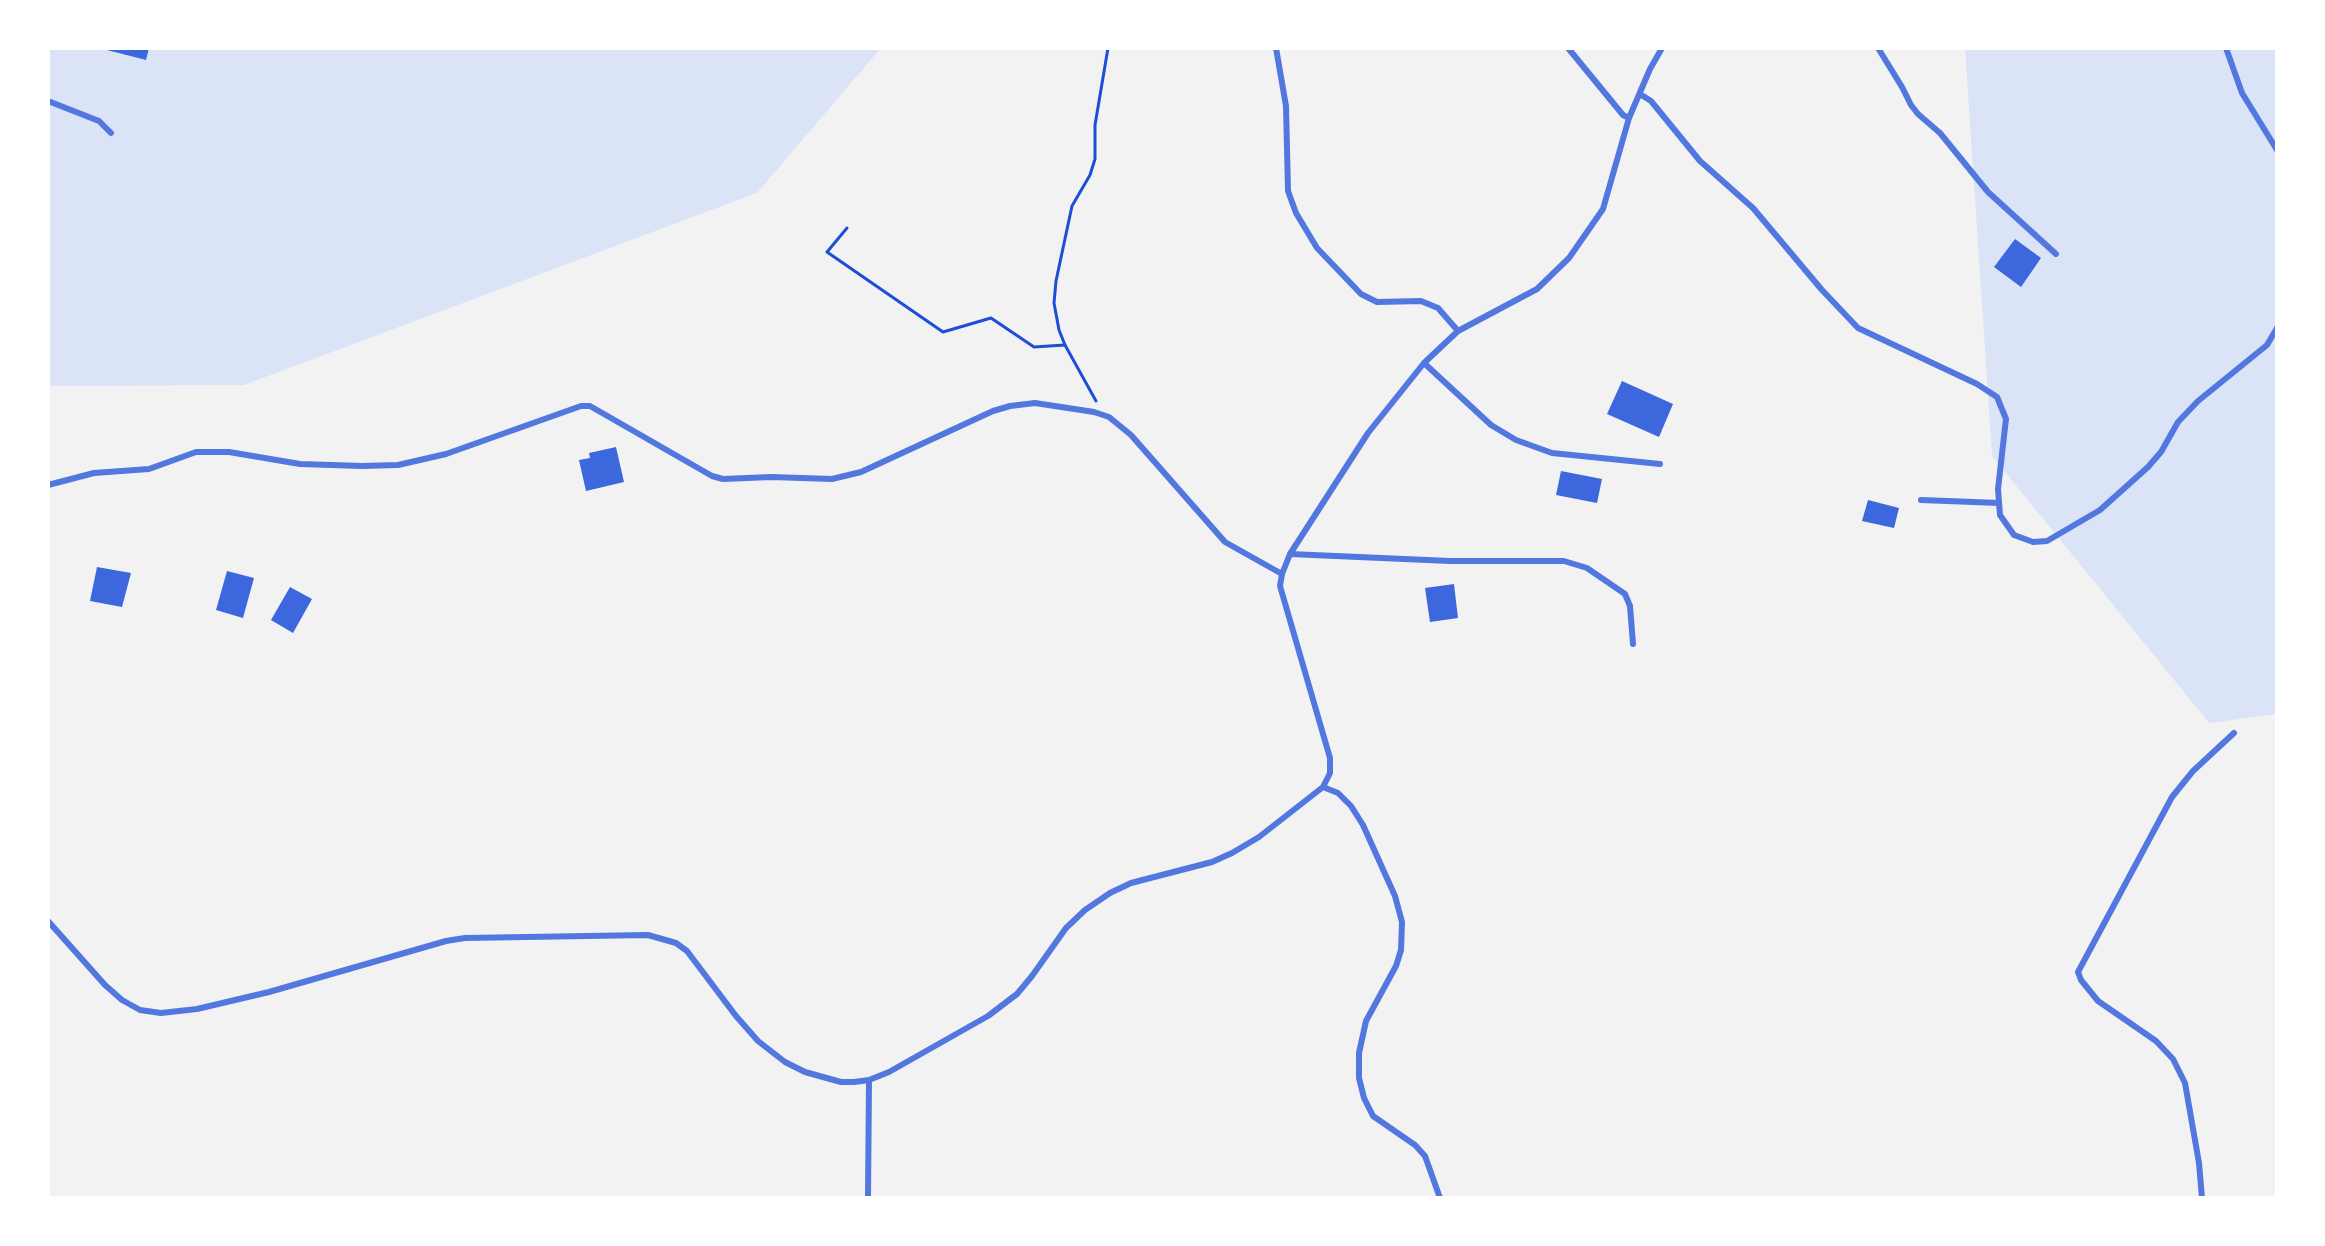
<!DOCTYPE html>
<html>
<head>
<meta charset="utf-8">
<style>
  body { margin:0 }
  #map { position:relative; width:2325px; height:1246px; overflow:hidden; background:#f2f2f2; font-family:"Fira Sans",sans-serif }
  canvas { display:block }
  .frame { position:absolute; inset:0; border:50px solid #fff; pointer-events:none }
</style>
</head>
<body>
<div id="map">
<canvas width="2325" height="1246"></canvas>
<div class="frame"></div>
</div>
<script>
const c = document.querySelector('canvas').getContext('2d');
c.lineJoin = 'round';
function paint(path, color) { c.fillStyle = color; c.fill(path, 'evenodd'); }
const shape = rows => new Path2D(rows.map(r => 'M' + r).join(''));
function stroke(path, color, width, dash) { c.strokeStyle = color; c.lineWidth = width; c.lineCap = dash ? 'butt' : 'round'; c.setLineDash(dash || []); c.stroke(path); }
paint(shape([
  [48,48,881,48,757,193,244,385,48,386],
  [1965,48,2277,48,2277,714,2209,723,1992,456]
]), '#dbe4f7');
paint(shape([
  [99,48,149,48,146,60],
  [2015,239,2041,258,2021,287,1994,267],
  [1622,381,1673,404,1659,437,1607,414],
  [616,447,624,482,586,491,579,460,590,458,589,453],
  [1561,471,1602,479,1597,503,1556,495],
  [1868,500,1899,508,1894,528,1862,521],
  [97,567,131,573,122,607,90,601],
  [227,571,254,578,243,618,216,610],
  [1454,584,1458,618,1430,622,1425,588],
  [290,587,312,599,293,633,271,620]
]), '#3d67dc');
stroke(shape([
  [847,228,827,252,943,332,991,318,1034,347,1065,345],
  [1096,401,1065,345,1059,330,1054,303,1056,281,1072,206,1090,175,1095,159,1095,125,1108,48]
]), '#1d4ed8', 3);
stroke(shape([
  [1276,48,1286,106,1288,191,1296,213,1317,248,1361,294,1377,302,1421,301,1438,308,1458,331],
  [1568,48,1623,115,1629,118],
  [1878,48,1902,87,1911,105,1918,114,1940,133,1988,192,2056,254],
  [2226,48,2242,93,2277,150],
  [1640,94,1651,101,1700,161,1753,208,1822,290,1858,328,1977,384,1997,397,2006,419,1998,489,2000,515,2014,535,2033,542,2047,541,2100,510,2148,467,2161,452,2178,422,2198,401,2267,345,2277,328],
  [48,101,99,121,111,133],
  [1424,363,1491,425,1516,440,1552,453,1660,464],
  [48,485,94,473,149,469,196,452,229,452,300,464,362,466,398,465,446,454,581,406,590,406,712,476,723,479,771,477,832,479,861,472,993,411,1010,406,1035,403,1094,412,1109,417,1131,435,1225,542,1282,574],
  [1921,500,1999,503],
  [1290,554,1450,561,1564,561,1587,568,1625,594,1630,606,1633,644],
  [1323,787,1338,793,1351,806,1363,825,1395,896,1402,922,1401,950,1396,966,1366,1021,1359,1053,1359,1078,1364,1098,1373,1116,1415,1145,1425,1156,1440,1198],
  [48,921,105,985,122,1000,140,1010,161,1013,197,1009,269,992,446,941,465,938,648,935,676,943,687,951,736,1016,758,1041,785,1062,805,1072,841,1082,854,1082,869,1080,889,1072,988,1016,1017,994,1032,976,1066,928,1085,910,1110,893,1131,883,1212,862,1232,853,1259,837,1323,787,1330,773,1330,758,1280,586,1282,574,1290,554,1368,433,1424,363,1458,331,1537,289,1569,258,1603,209,1629,118,1650,69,1662,48],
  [868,1198,869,1080],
  [2202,1198,2199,1163,2185,1083,2173,1059,2156,1041,2098,1001,2081,980,2078,972,2172,797,2193,771,2234,733]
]), '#5277de', 6);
</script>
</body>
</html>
